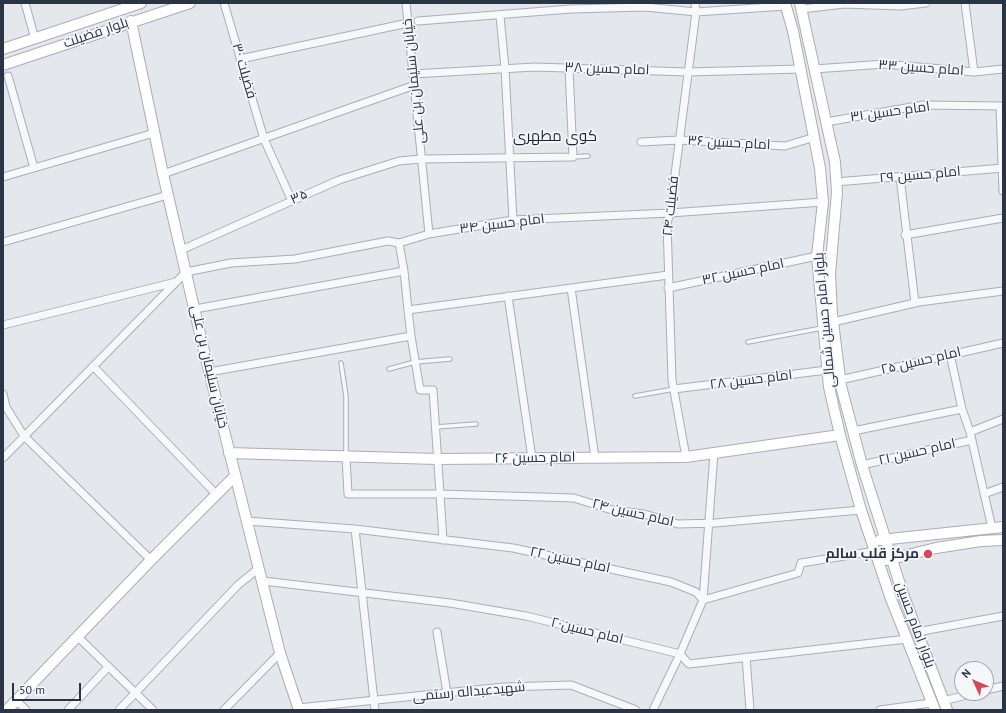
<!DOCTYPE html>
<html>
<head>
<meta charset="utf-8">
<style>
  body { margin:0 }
  #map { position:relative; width:1006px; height:713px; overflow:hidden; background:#e4e7ec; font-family:"PT Sans",sans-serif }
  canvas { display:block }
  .frame { position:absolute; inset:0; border:4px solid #2b3445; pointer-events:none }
  .north { position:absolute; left:954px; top:661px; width:40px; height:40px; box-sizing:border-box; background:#f4f6f9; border:1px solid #a4a8b1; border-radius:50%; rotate:314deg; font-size:11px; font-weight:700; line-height:16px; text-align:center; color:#2b3445 }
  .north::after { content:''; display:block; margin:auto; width:14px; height:18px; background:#d1495b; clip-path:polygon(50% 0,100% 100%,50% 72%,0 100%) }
  .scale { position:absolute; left:12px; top:683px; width:69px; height:18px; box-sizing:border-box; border:2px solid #2b3445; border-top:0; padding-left:5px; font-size:12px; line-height:14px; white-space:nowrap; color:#2b3445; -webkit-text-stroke:3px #f4f6f9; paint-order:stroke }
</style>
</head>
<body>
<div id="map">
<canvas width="1006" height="713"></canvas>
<div class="frame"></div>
<div class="north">N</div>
<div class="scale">50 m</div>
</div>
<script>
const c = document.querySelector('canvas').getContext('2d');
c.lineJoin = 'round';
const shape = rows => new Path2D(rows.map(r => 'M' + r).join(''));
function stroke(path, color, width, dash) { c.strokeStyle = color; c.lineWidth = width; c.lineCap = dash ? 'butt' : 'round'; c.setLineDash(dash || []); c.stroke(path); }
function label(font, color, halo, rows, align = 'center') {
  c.font = font + ' "PT Sans",Cairo,sans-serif'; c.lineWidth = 3.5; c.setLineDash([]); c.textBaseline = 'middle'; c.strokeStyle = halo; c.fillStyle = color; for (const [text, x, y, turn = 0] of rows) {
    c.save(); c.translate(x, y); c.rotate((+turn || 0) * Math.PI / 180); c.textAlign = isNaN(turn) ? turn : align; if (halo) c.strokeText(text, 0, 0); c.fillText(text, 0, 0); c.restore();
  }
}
const lane = shape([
  [573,157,588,156],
  [748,342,822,328],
  [341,363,346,396,346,455],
  [389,369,415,362,450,359],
  [635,396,674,389],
  [436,427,476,424]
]);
const street = shape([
  [25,3,35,39],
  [224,3,264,139,292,201],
  [406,3,429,234],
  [965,3,974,72],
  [802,9,844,4,900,6,926,3],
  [500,16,505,68,513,220],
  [418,21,571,9,645,7,696,12,786,6],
  [240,59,408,23],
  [814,69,885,64,974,72,1003,69],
  [413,74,535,67,687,72,800,69],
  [8,76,34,168],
  [1000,106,1003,191],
  [826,122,923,105,1003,106],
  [641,142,679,140,785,146,815,137],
  [163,174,415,85],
  [3,177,154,133],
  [900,177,915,303],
  [836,182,1003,168],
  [905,235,1003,218],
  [3,242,168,195],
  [399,243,404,271],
  [181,250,339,180,399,161,421,159,573,157,569,68],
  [571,288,595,458],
  [668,288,817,256],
  [508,296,532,458],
  [195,309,404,271,408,310],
  [833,322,919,302,1003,291],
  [3,325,176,282],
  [411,336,420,390,433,390,440,494,574,498,612,510,644,514,678,524,715,523,861,510],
  [950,354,962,409],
  [93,366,216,494],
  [209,372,411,336,408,310,668,275],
  [840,380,1003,343],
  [674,389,827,370],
  [3,394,6,407],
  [3,408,6,407,24,436,151,560],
  [853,431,962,409,970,432,992,528],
  [970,432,1003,419],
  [346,457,348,494,440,494,443,540],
  [686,457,672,380,667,223,670,213,696,12,695,3],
  [3,458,186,272,231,263,295,259,388,241,399,243,429,234,513,220,670,213,823,202],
  [862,465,972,440],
  [984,494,1003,487],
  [247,521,355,529,513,548,671,582,696,592,703,600,798,573,801,563,875,551],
  [355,529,375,710],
  [263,581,450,603,526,616,680,654,689,664,907,639],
  [437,632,447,693],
  [917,632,1003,616],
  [77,636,153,710],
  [746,657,750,710],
  [986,690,1003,686],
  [16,700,26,710],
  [943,701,974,693],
  [298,708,504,687,571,685,636,710],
  [68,710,108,667],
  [119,710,238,585,259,568],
  [224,710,280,653],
  [653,710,680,654,703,600,714,453],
  [880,710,931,703]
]);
const secondary = shape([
  [785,3,793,31,820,168,823,202,817,256,829,387,840,435,861,510,891,599,935,710],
  [800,3,835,162,837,192,830,274,832,314,841,386,862,465,903,594,947,710],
  [131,21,163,174,204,351,280,653,299,710],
  [3,49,141,3],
  [3,65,190,3],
  [229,453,437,459,686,457,840,435],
  [880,540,1003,527],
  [887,560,936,548,981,541,1003,540],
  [7,710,151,560,235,476]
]);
stroke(lane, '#a9aeb7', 5.5);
stroke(street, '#a9aeb7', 9);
stroke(secondary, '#a9aeb7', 12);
stroke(lane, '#f7f8fa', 3.5);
stroke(street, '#f7f8fa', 7);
stroke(secondary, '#fff', 10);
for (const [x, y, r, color] of [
  [928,554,5,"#d1495b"]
]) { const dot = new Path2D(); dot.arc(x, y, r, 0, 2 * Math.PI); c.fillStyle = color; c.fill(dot); stroke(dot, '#f4f6f9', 1.5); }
label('14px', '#2b3445', '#f4f6f9', [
  ["بلوار فضیلت",96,33,-19],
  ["امام حسین ۳۳",921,68,4],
  ["امام حسین ۳۸",607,69,2],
  ["فضیلت ۳۰",244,71,74],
  ["خیابان سلیمان بن علی",414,81,-96],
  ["امام حسین ۳۱",890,112,-8],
  ["امام حسین ۳۶",729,143,3],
  ["امام حسین ۲۹",920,175,-5],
  ["۳۵",299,197,-24],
  ["فضیلت ۲۴",671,206,-84],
  ["امام حسین ۳۴",502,224,-7],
  ["امام حسین ۳۲",743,272,-12],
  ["بلوار امام حسین شمالی",825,320,-95],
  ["امام حسین ۲۵",921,361,-13],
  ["خیابان سلیمان بن علی",209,367,77],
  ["امام حسین ۲۸",751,380,-7],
  ["امام حسین ۲۱",917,452,-13],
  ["امام حسین ۲۶",535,458,-1],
  ["امام حسین ۲۴",633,513,13],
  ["امام حسین ۲۲",570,560,12],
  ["بلوار امام حسین",915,625,70],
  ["امام حسین۲۰",587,631,14],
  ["شهیدعبداله رستمی",469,692,-5]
]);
label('bold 14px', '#2b3445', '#f4f6f9', [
  ["مرکز قلب سالم",919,554]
], 'right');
label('15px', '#1d2536', '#f4f6f9', [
  ["کوی مطهری",555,137]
]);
</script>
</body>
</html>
